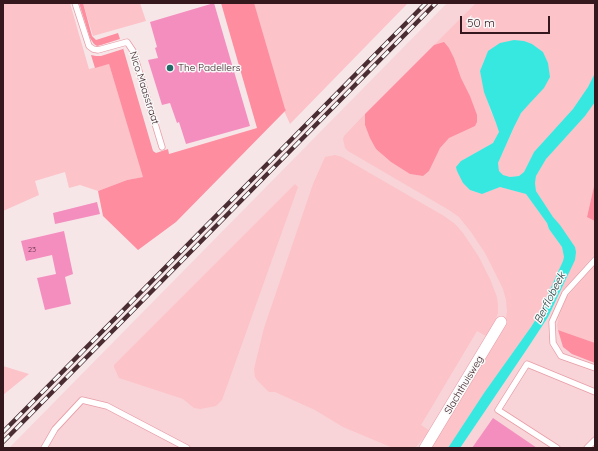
<!DOCTYPE html>
<html>
<head>
<meta charset="utf-8">
<style>
  body { margin:0 }
  #map { position:relative; width:598px; height:451px; overflow:hidden; background:#f7e6e8; font-family:Quicksand,sans-serif }
  canvas { display:block }
  .frame { position:absolute; inset:0; border:4px solid #35181d; pointer-events:none }
  .scale { position:absolute; left:460px; top:16px; width:90px; height:18px; box-sizing:border-box; border:2px solid #35181d; border-top:0; padding-left:5px; font-size:12px; line-height:14px; white-space:nowrap; color:#35181d; -webkit-text-stroke:3px #f8f8f8; paint-order:stroke }
</style>
</head>
<body>
<div id="map">
<canvas width="598" height="451"></canvas>
<div class="frame"></div>
<div class="scale">50 m</div>
</div>
<script>
const c = document.querySelector('canvas').getContext('2d');
c.lineJoin = 'round';
function paint(path, color) { c.fillStyle = color; c.fill(path, 'evenodd'); }
const shape = rows => new Path2D(rows.map(r => 'M' + r).join(''));
function stroke(path, color, width, dash) { c.strokeStyle = color; c.lineWidth = width; c.lineCap = dash ? 'butt' : 'round'; c.setLineDash(dash || []); c.stroke(path); }
function label(font, color, halo, rows, align = 'center') {
  c.font = font + ' Quicksand,sans-serif'; c.lineWidth = 3; c.setLineDash([]); c.textBaseline = 'middle'; c.strokeStyle = halo; c.fillStyle = color; for (const [text, x, y, turn = 0] of rows) {
    c.save(); c.translate(x, y); c.rotate((+turn || 0) * Math.PI / 180); c.textAlign = isNaN(turn) ? turn : align; if (halo) c.strokeText(text, 0, 0); c.fillText(text, 0, 0); c.restore();
  }
}
paint(shape([
  [447,3,595,3,595,448,9,448]
]), '#f8d4d8');
paint(shape([
  [3,3,70,3,89,69,109,64,144,177,127,180,98,191,80,185,69,188,65,172,35,181,39,195,3,211],
  [83,3,140,3,146,21,93,36],
  [248,3,408,3,290,124,281,104],
  [476,3,595,3,595,73,588,87,573,109,534,152,524,172,519,176,510,177,503,175,499,171,498,163,514,128,521,113,530,103,548,63,543,52,532,44,488,51,484,60,480,71,490,110,496,123,499,132,493,143,461,161,463,183,470,190,482,194,500,187,526,194,547,223,549,229,562,247,564,257,563,261,538,316,531,327,484,393,448,448,430,448,504,325,506,318,507,311,506,300,503,289,485,253,471,232,459,217,449,210,348,151,345,148,343,139,344,136,365,114,365,125,376,149,391,162,410,174,423,176,429,171,440,147,449,138,459,133,473,105,470,96,461,78,454,58,449,48,444,43,434,45],
  [595,102,595,182,587,216,595,221,595,254,563,290,561,290,567,277,560,225,553,217,536,191,535,183,536,176,546,159,585,116],
  [335,155,342,157,444,216,455,224,463,233,479,257,490,279,497,297,498,306,498,313,494,324,486,336,477,331,421,425,430,431,415,448,393,448,343,427,315,410,275,392,269,392,257,380,255,377,254,369,264,328,313,184,325,157],
  [295,184,298,187,222,400,216,406,200,409,194,408,183,399,177,397,119,378,114,367,114,365],
  [595,265,595,343,558,330,557,325,559,316,567,297],
  [3,366,29,374,3,395]
]), '#fcc3c9');
paint(shape([
  [79,3,83,3,92,36,96,40,118,33,120,39,101,45,97,46,94,44,90,38],
  [221,3,254,3,285,109,286,110,176,222,138,250,103,216,98,191,127,180,143,177,109,64,95,68,91,55,96,56,101,56,123,49,123,48,153,151,156,153,168,149,169,154,257,128],
  [444,42,449,48,454,58,461,78,470,96,477,115,477,122,475,126,449,138,440,148,429,171,423,176,410,174,391,162,376,149,370,138,365,125,365,114,434,45],
  [595,182,595,221,587,217],
  [558,330,595,343,595,363,572,354,563,347]
]), '#fd8d9f');
paint(shape([
  [514,40,524,41,532,44,543,52,548,63,550,77,544,88,530,103,521,113,514,127,498,163,499,171,503,175,510,177,519,176,524,172,534,152,573,109,588,87,595,73,595,102,585,116,546,159,536,176,535,183,536,191,553,217,560,225,575,247,576,252,575,260,548,317,527,349,460,448,448,448,484,393,531,327,538,316,563,261,564,257,562,247,549,229,547,223,526,194,500,187,482,194,470,190,463,183,457,171,456,167,461,161,493,143,499,132,496,123,484,92,480,71,488,51,500,43]
]), '#37e8e1');
paint(shape([
  [214,3,250,126,186,144,179,122,177,123,170,103,162,105,148,60,158,58,155,48,157,47,150,22],
  [97,202,100,214,55,224,53,213],
  [64,231,73,274,65,277,71,304,45,310,37,278,56,274,52,255,26,261,21,241],
  [493,418,537,448,472,448]
]), '#f48ebf');
const service = shape([
  [75,3,89,46,93,49,98,50,127,42,133,51,162,147],
  [595,260,565,293,552,322,553,343,561,356,595,368],
  [44,448,55,429,82,400,107,406,187,448],
  [557,448,498,410,527,364,595,392],
  [587,448,595,440]
]);
const minor = shape([
  [425,448,501,322]
]);
stroke(service, '#e89ca6', 7);
stroke(minor, '#e89ca6', 12);
stroke(service, '#fff', 5.5);
stroke(minor, '#fff', 11);
const rail = shape([
  [3,432,426,3],
  [3,442,436,3]
]);
stroke(rail, '#492d32', 4.5);
stroke(rail, '#f8f8f8', 3, [9]);
for (const [x, y, r, color] of [
  [170,68,4,"#206b68"]
]) { const dot = new Path2D(); dot.arc(x, y, r, 0, 2 * Math.PI); c.fillStyle = color; c.fill(dot); stroke(dot, '#f8f8f8', 1.5); }
label('8px', '#653646', null, [
  ["23",32,250]
]);
label('10px', '#35181d', '#f8f8f8', [
  ["The Padellers",178,68]
], 'left');
label('10px', '#35181d', '#f8f8f8', [
  ["Nico Maasstraat",144,88,72],
  ["Slachthuisweg",464,385,-59]
]);
label('italic 11px', '#224442', '#f8f8f8', [
  ["Berflobeek",550,298,-63]
]);
</script>
</body>
</html>
